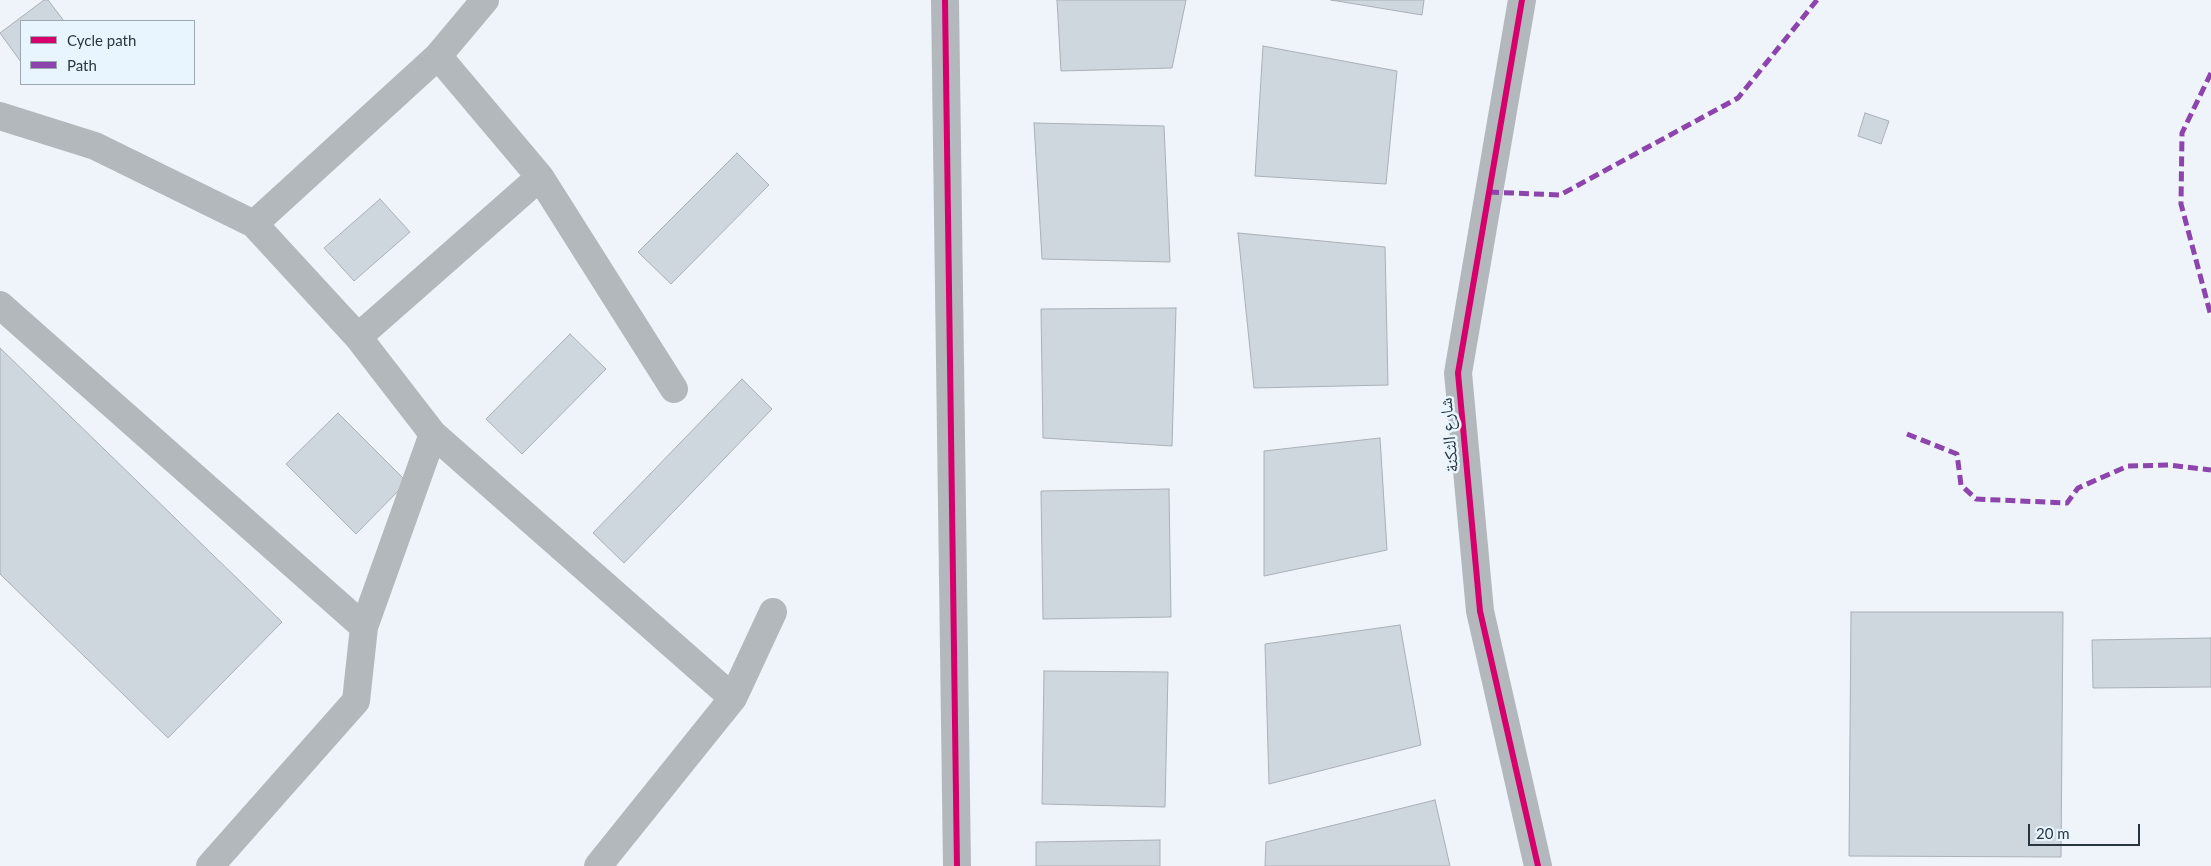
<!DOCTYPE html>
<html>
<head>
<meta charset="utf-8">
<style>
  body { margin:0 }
  #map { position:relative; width:2211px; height:866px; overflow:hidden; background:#eef4f9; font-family:Lato,sans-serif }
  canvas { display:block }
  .legend { position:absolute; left:20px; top:20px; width:175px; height:65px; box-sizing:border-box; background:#e9f5fe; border:1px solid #9da9b2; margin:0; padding:6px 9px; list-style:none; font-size:15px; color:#2a363f }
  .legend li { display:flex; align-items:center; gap:10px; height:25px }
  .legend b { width:25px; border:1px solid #9da9b2 }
  .scale { position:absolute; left:2028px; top:824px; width:112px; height:22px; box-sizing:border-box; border:2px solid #2a363f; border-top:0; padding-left:6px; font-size:15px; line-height:18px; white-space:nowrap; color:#2a363f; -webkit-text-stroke:4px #e9f5fe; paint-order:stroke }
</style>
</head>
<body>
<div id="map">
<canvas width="2211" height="866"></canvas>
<ul class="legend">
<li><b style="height:6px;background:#d6006c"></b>Cycle path</li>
<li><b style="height:6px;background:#8e44ad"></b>Path</li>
</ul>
<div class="scale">20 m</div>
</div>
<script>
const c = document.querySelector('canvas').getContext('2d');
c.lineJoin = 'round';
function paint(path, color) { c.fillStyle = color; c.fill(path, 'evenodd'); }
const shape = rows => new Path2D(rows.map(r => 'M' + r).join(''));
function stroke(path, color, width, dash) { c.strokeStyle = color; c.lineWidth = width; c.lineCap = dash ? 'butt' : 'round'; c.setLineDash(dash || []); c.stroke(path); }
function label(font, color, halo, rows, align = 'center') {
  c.font = font + ' Lato,"Noto Naskh Arabic",sans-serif'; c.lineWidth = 5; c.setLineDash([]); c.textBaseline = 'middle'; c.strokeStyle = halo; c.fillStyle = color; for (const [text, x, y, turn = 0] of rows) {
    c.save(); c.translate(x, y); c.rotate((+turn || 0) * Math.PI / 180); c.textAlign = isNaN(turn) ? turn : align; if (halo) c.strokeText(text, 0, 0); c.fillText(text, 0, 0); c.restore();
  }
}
const building = shape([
  [44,0,48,0,64,21,21,21,21,62,0,33,44,0],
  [1057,0,1186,0,1172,68,1061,71,1057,0],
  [1331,0,1424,0,1422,15,1331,0],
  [1263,46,1397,71,1386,184,1255,176,1263,46],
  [1865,113,1889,121,1881,144,1858,136,1865,113],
  [1034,123,1164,126,1170,262,1042,259,1034,123],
  [737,153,769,185,671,284,638,252,737,153],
  [380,199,410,232,354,281,324,248,380,199],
  [1238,233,1385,247,1388,385,1254,388,1238,233],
  [1176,308,1172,446,1043,438,1041,309,1176,308],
  [570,334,606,369,522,454,486,419,570,334],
  [0,348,282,622,168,738,0,574,0,348],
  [742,379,772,409,624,563,593,533,742,379],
  [338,413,407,482,356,534,286,464,338,413],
  [1380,438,1387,550,1264,576,1264,451,1380,438],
  [1169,489,1171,617,1043,619,1041,491,1169,489],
  [1851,612,2063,612,2061,857,1849,856,1851,612],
  [1400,625,1421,745,1269,784,1265,644,1400,625],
  [2211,638,2211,687,2093,688,2092,640,2211,638],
  [1044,671,1168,672,1165,807,1042,804,1044,671],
  [1435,800,1450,866,1265,866,1266,842,1435,800],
  [1160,840,1160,866,1036,866,1036,842,1160,840]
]);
paint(building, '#cfd7de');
stroke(building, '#a9b0b6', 1);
stroke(shape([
  [945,0,957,866],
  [1522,0,1458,373,1480,611,1538,866],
  [438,56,540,177,674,389],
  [0,116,95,146,254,224,358,337,433,434,364,627,356,701,210,866],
  [254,224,438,56,485,0],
  [0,305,364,627],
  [358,337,540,177],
  [433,434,733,698],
  [598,866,733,698,773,612]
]), '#b3b8bd', 28);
stroke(shape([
  [2211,73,2182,133,2181,204,2211,316],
  [1489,192,1560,195,1738,98,1817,0],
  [1907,434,1957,454,1961,485,1976,499,2067,503,2078,488,2128,466,2169,465,2211,470]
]), '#8e44ad', 5, [10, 5]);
stroke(shape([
  [945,0,957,866],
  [1522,0,1458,373,1480,611,1538,866]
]), '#d6006c', 6);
label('18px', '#2a363f', '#e9f5fe', [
  ["شارع الثكنة",1449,435,-95]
]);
</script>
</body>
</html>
